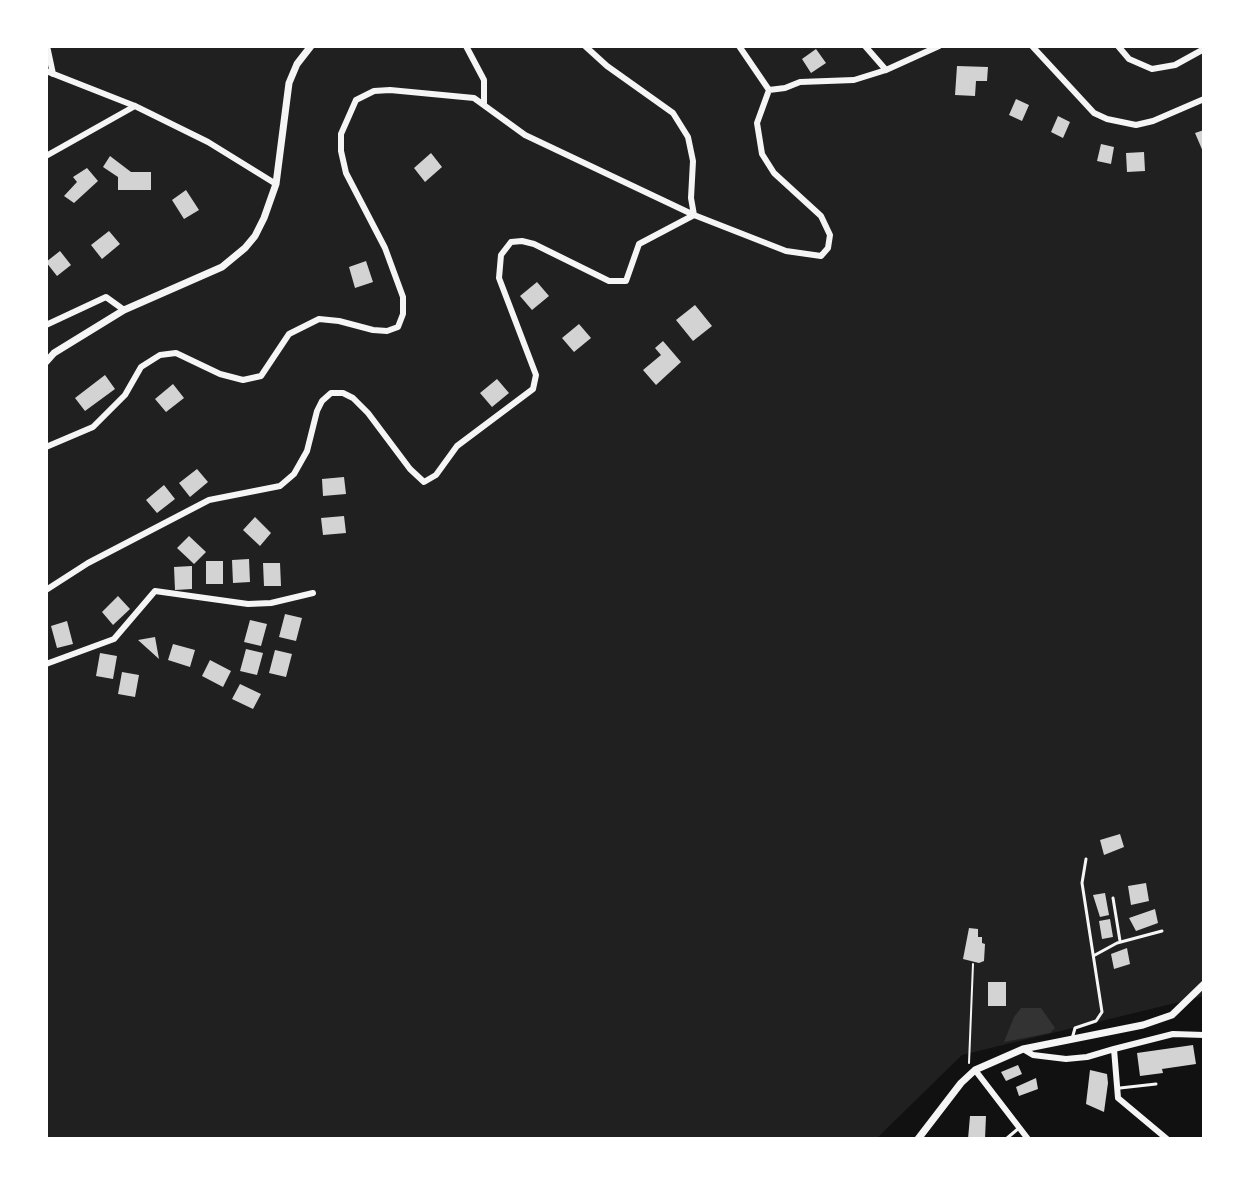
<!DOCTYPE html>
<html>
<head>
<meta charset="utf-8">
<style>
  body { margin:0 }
  #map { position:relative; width:1250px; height:1185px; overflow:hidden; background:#111; font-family:"Fira Sans",sans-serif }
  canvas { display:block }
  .frame { position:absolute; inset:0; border:48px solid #fff; pointer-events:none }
</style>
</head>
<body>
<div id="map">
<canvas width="1250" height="1185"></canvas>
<div class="frame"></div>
</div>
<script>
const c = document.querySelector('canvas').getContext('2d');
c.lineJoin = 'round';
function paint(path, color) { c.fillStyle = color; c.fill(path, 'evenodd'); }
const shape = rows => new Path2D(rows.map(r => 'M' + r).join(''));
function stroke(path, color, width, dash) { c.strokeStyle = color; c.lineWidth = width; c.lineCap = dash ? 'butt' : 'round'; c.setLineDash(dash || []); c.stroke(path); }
paint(shape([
  [46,46,1204,46,1204,996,962,1055,876,1139,46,1139]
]), '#202020');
paint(shape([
  [1021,1008,1041,1008,1055,1028,1050,1033,1004,1042,1014,1017]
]), '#333');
paint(shape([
  [816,49,826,63,811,73,802,59],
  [957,66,988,67,987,81,976,81,975,96,955,95],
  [1016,99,1029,105,1022,121,1009,115],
  [1058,116,1070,122,1063,138,1051,132],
  [1204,130,1204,154,1195,133],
  [1101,144,1114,147,1111,164,1097,161],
  [1144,152,1145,171,1127,172,1126,153],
  [431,153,442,167,425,182,414,168],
  [110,156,131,172,151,172,151,190,118,190,118,177,103,167],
  [87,168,98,181,74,203,64,196,77,182,73,177],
  [186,190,199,210,184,219,172,200],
  [109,231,120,244,102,259,91,245],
  [60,251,71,265,57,276,46,262],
  [366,261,373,282,355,288,349,267],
  [537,282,549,296,532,310,520,296],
  [695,305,712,326,693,341,676,320],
  [579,324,591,338,574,352,562,338],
  [663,341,681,362,656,385,643,370,661,355,655,348],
  [105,375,115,389,85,411,75,398],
  [497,379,509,393,492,407,480,393],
  [173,384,184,398,166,412,155,399],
  [197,469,208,482,190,497,179,483],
  [344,477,346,494,323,496,322,479],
  [164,485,175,499,157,513,146,500],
  [344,516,346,533,323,535,321,518],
  [255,517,271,533,260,546,243,530],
  [189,536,206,552,194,564,177,548],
  [249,559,250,582,233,583,232,560],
  [206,561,223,561,223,584,206,584],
  [263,563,280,563,281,586,264,586],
  [192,566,192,589,175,590,174,567],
  [118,596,130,609,113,625,102,612],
  [285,614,302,618,296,641,279,637],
  [250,620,267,624,261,646,244,642],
  [67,621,73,644,57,648,51,626],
  [155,637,159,659,138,640],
  [173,644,195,650,190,667,168,660],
  [246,649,263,653,257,675,240,671],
  [275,650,292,654,286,677,269,673],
  [100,653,117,656,113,679,96,676],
  [210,660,231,671,223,687,202,676],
  [122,672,139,675,135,697,118,694],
  [240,684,261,694,253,709,232,699],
  [1120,834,1124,847,1104,855,1100,840],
  [1146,883,1149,901,1131,905,1128,886],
  [1105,893,1109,915,1100,917,1093,895],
  [1155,909,1158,923,1136,931,1129,918],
  [1110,919,1113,937,1102,939,1099,921],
  [969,928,978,929,978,937,982,937,982,943,985,944,984,961,979,963,963,959],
  [1127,948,1130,964,1114,969,1111,954],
  [988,982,1006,982,1006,1006,988,1006],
  [1193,1045,1196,1064,1162,1069,1163,1073,1140,1076,1137,1053],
  [1018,1065,1022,1074,1006,1081,1001,1072],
  [1090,1070,1107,1074,1108,1083,1104,1112,1086,1104],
  [1036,1078,1038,1089,1019,1096,1016,1087],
  [970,1116,986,1116,985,1139,968,1139]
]), '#d3d3d3');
stroke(shape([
  [969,1063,973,964]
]), '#f5f5f5', 2);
stroke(shape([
  [1113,898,1120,941],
  [1095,955,1117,943,1162,931],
  [1072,1039,1075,1028,1096,1021,1102,1012,1082,883,1086,859],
  [1120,1088,1156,1084],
  [1006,1139,1019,1128]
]), '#f5f5f5', 3);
stroke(shape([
  [47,46,53,74],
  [466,46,484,80,484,103],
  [585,46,607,66,673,113,688,137,693,161,691,198,694,215],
  [739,46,769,90],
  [865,46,886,70],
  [1032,46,1094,113,1107,119,1136,125,1153,121,1204,99],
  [1118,46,1129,59,1152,69,1175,65,1204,49],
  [46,71,135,106,208,142,276,184],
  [769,90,785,88,800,82,854,80,886,70,939,46],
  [46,156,135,106],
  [46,325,106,297,124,310],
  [46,447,93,427,125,395,141,367,160,355,176,353,220,374,243,380,261,376,289,334,319,319,339,321,373,330,387,331,398,327,403,314,403,297,385,248,346,173,341,151,341,134,356,100,374,91,390,90,474,98,525,135,694,215,786,251,821,256,828,248,830,235,821,216,774,173,762,154,757,123,769,90],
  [46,590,88,563,209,500,280,486,294,474,307,451,317,411,322,401,331,393,343,393,353,398,368,413,410,469,424,482,436,475,457,446,533,389,536,375,499,278,501,255,511,242,522,241,534,244,609,281,626,281,639,244,694,215],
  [46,664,114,639,155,591,248,604,271,603,313,593],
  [1023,1049,1033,1055,1066,1059,1087,1057,1114,1049,1118,1098,1167,1139],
  [1114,1049,1173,1034,1204,1035],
  [975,1070,1028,1139]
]), '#f5f5f5', 6);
stroke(shape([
  [46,362,54,353,124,310,222,267,245,248,255,236,264,218,276,184,289,83,297,64,311,46],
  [918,1139,961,1083,975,1070,1023,1049,1143,1025,1172,1015,1204,984]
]), '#f5f5f5', 7);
</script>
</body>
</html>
